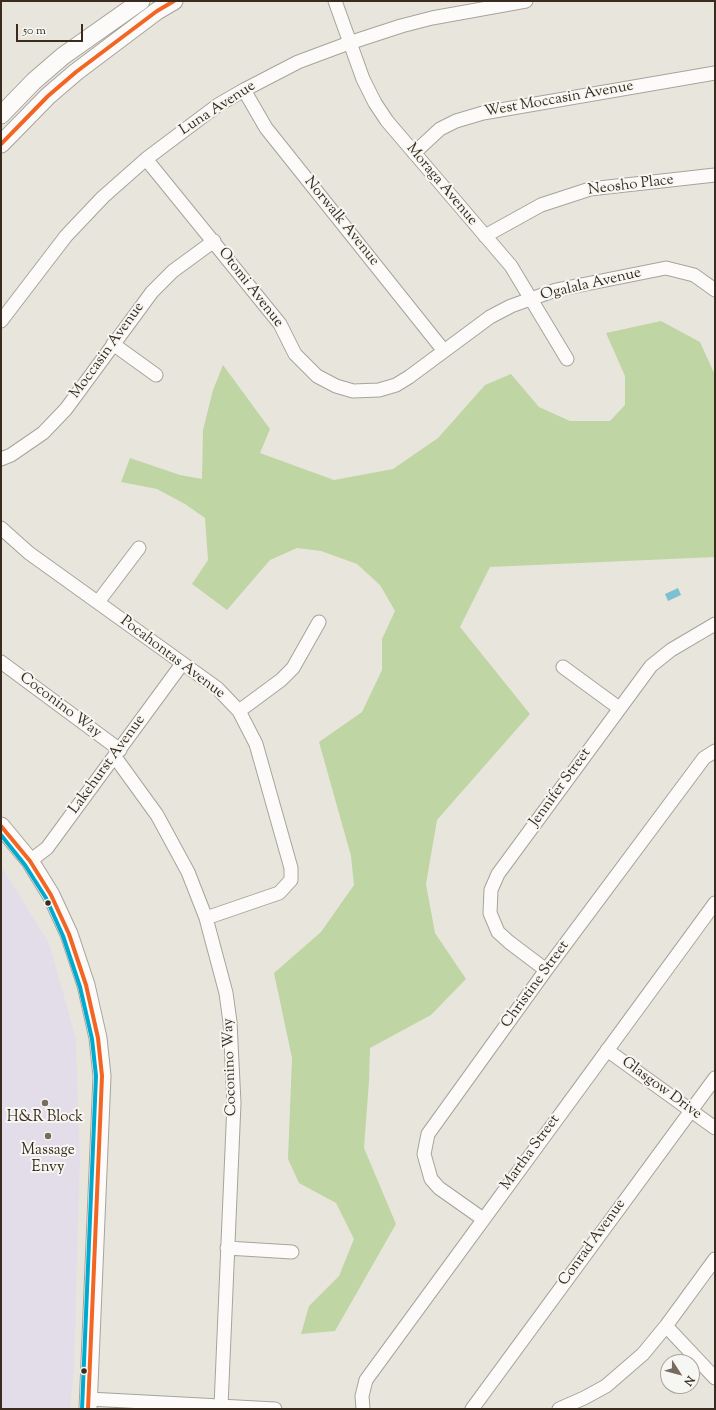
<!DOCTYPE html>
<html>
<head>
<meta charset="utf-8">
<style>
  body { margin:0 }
  #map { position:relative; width:716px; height:1410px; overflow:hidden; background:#e8e6dc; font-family:"Sorts Mill Goudy",serif }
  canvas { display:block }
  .frame { position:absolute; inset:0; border:2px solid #3b2a1e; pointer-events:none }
  .north { position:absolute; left:660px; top:1354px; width:40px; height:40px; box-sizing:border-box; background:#f6f6f2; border:1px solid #aba49d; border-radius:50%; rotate:126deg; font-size:11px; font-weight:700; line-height:16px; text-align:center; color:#3b2a1e }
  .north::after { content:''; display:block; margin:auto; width:14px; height:18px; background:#786c60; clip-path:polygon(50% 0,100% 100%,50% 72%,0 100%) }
  .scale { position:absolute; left:16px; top:24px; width:67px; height:18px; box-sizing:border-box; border:2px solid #3b2a1e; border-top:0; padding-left:5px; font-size:12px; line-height:14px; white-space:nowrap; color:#3b2a1e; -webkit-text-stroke:3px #f6f6f2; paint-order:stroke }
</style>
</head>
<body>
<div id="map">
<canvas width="716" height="1410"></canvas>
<div class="frame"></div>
<div class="north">N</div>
<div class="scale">50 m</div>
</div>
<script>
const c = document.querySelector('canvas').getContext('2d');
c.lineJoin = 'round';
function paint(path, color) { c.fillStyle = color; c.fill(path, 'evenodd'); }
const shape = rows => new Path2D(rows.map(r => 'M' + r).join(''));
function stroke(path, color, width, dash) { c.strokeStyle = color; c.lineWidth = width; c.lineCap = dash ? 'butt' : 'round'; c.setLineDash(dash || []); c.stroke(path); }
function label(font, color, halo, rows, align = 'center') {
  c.font = font + ' "Sorts Mill Goudy",serif'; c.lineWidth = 4; c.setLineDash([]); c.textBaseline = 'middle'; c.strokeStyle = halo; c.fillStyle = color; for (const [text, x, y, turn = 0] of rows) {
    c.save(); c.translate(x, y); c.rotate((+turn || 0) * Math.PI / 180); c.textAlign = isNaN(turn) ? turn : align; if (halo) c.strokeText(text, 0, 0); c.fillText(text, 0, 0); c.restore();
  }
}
paint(shape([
  [1,866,49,943,76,1038,80,1161,74,1372,70,1409,1,1409]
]), '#e3ddea');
paint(shape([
  [661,321,700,342,715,375,715,557,490,567,460,627,530,714,437,820,426,884,435,933,466,979,431,1015,370,1048,369,1081,364,1148,396,1224,335,1331,301,1334,309,1306,339,1276,354,1239,336,1203,299,1183,288,1159,292,1058,274,973,321,932,354,885,351,856,319,742,362,712,382,670,382,639,395,611,380,585,357,564,321,551,297,548,270,560,227,610,192,584,208,560,205,518,185,504,157,489,121,482,130,458,180,475,202,479,203,430,213,390,223,365,270,429,260,453,334,480,393,469,438,438,485,385,511,374,539,407,570,421,610,421,625,405,625,376,606,333]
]), '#bfd5a3');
paint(shape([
  [678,588,681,595,668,601,665,594]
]), '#7dc0d2');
const minor = shape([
  [335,1,363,79,375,103,387,121,511,266,567,359],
  [244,90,266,128,444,351],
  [414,153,440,129,456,121,483,113,715,73],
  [146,159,280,324,295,354,317,376,336,386,353,391,379,390,396,385,409,377,490,317,511,306,556,290,666,268,694,275,715,290],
  [485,236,541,205,590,189,715,175],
  [1,321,66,236,103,197,146,159,218,105,244,90,298,62,349,43,401,26,432,18,526,1],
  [113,344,156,375],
  [1,459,11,455,43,433,66,409,152,292,173,271,214,241],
  [1,528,29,553,217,688,239,711,256,744,291,868,291,880,279,893,206,918],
  [98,602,139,548],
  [1,662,120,750],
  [563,667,619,708],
  [239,711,281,680,293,668,319,622],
  [115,757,157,815,188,872,206,918,226,993,230,1022,234,1103,221,1406],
  [30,861,47,848,182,664],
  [546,970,509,942,498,932,490,913,491,890,498,874,651,666,671,650,715,624],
  [607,1050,715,1128],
  [483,1219,439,1188,431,1179,424,1154,428,1134,546,970,704,758,715,751],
  [227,1248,292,1252],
  [666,1326,715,1378],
  [89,1399,275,1409],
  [363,1409,362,1396,366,1380,715,903],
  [472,1409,715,1078],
  [559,1409,584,1398,606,1386,643,1354,666,1326,715,1259]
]);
const major = shape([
  [1,115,34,81,63,56,141,1],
  [1,144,48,96,76,72,157,11,174,1],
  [1,826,30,861,51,895,69,934,86,985,98,1038,102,1076,88,1409]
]);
stroke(minor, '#a7a39c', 15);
stroke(major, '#a7a39c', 19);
stroke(minor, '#fcfbfa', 13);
stroke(major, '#fcfbfa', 17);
stroke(shape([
  [1,144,48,96,76,72,157,11,174,1],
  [1,826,30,861,51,895,69,934,86,985,98,1038,102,1076,88,1409]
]), '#f26522', 4);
stroke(shape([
  [1,835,25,865,46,898,63,936,80,987,92,1039,96,1076,82,1409]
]), '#00a9ce', 4);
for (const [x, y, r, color] of [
  [48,903,3.5,"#3b2a1e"],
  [45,1103,4,"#786c60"],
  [48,1136,4,"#786c60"],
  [84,1371,3.5,"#3b2a1e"]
]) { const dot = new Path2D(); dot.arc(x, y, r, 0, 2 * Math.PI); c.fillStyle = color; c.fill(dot); stroke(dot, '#f6f6f2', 1.5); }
label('15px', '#3b2a1e', '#f6f6f2', [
  ["West Moccasin Avenue",559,100,-10],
  ["Luna Avenue",218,109,-33],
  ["Moraga Avenue",441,185,50],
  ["Neosho Place",631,186,-7],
  ["Norwalk Avenue",341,222,51],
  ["Ogalala Avenue",591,285,-13],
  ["Otomi Avenue",250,288,52],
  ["Moccasin Avenue",108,351,-54],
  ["Pocahontas Avenue",172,658,37],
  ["Coconino Way",60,706,37],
  ["Lakehurst Avenue",108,765,-54],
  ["Jennifer Street",561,788,-54],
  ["Christine Street",536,985,-54],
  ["Coconino Way",231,1067,-92],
  ["Glasgow Drive",661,1089,36],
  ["Martha Street",531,1153,-54],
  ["Conrad Avenue",593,1243,-54]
]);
label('15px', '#3b2a1e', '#f6f6f2', [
  ["H&R Block",45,1118],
  ["Massage",48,1151],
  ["Envy",48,1168]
]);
</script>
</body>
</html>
